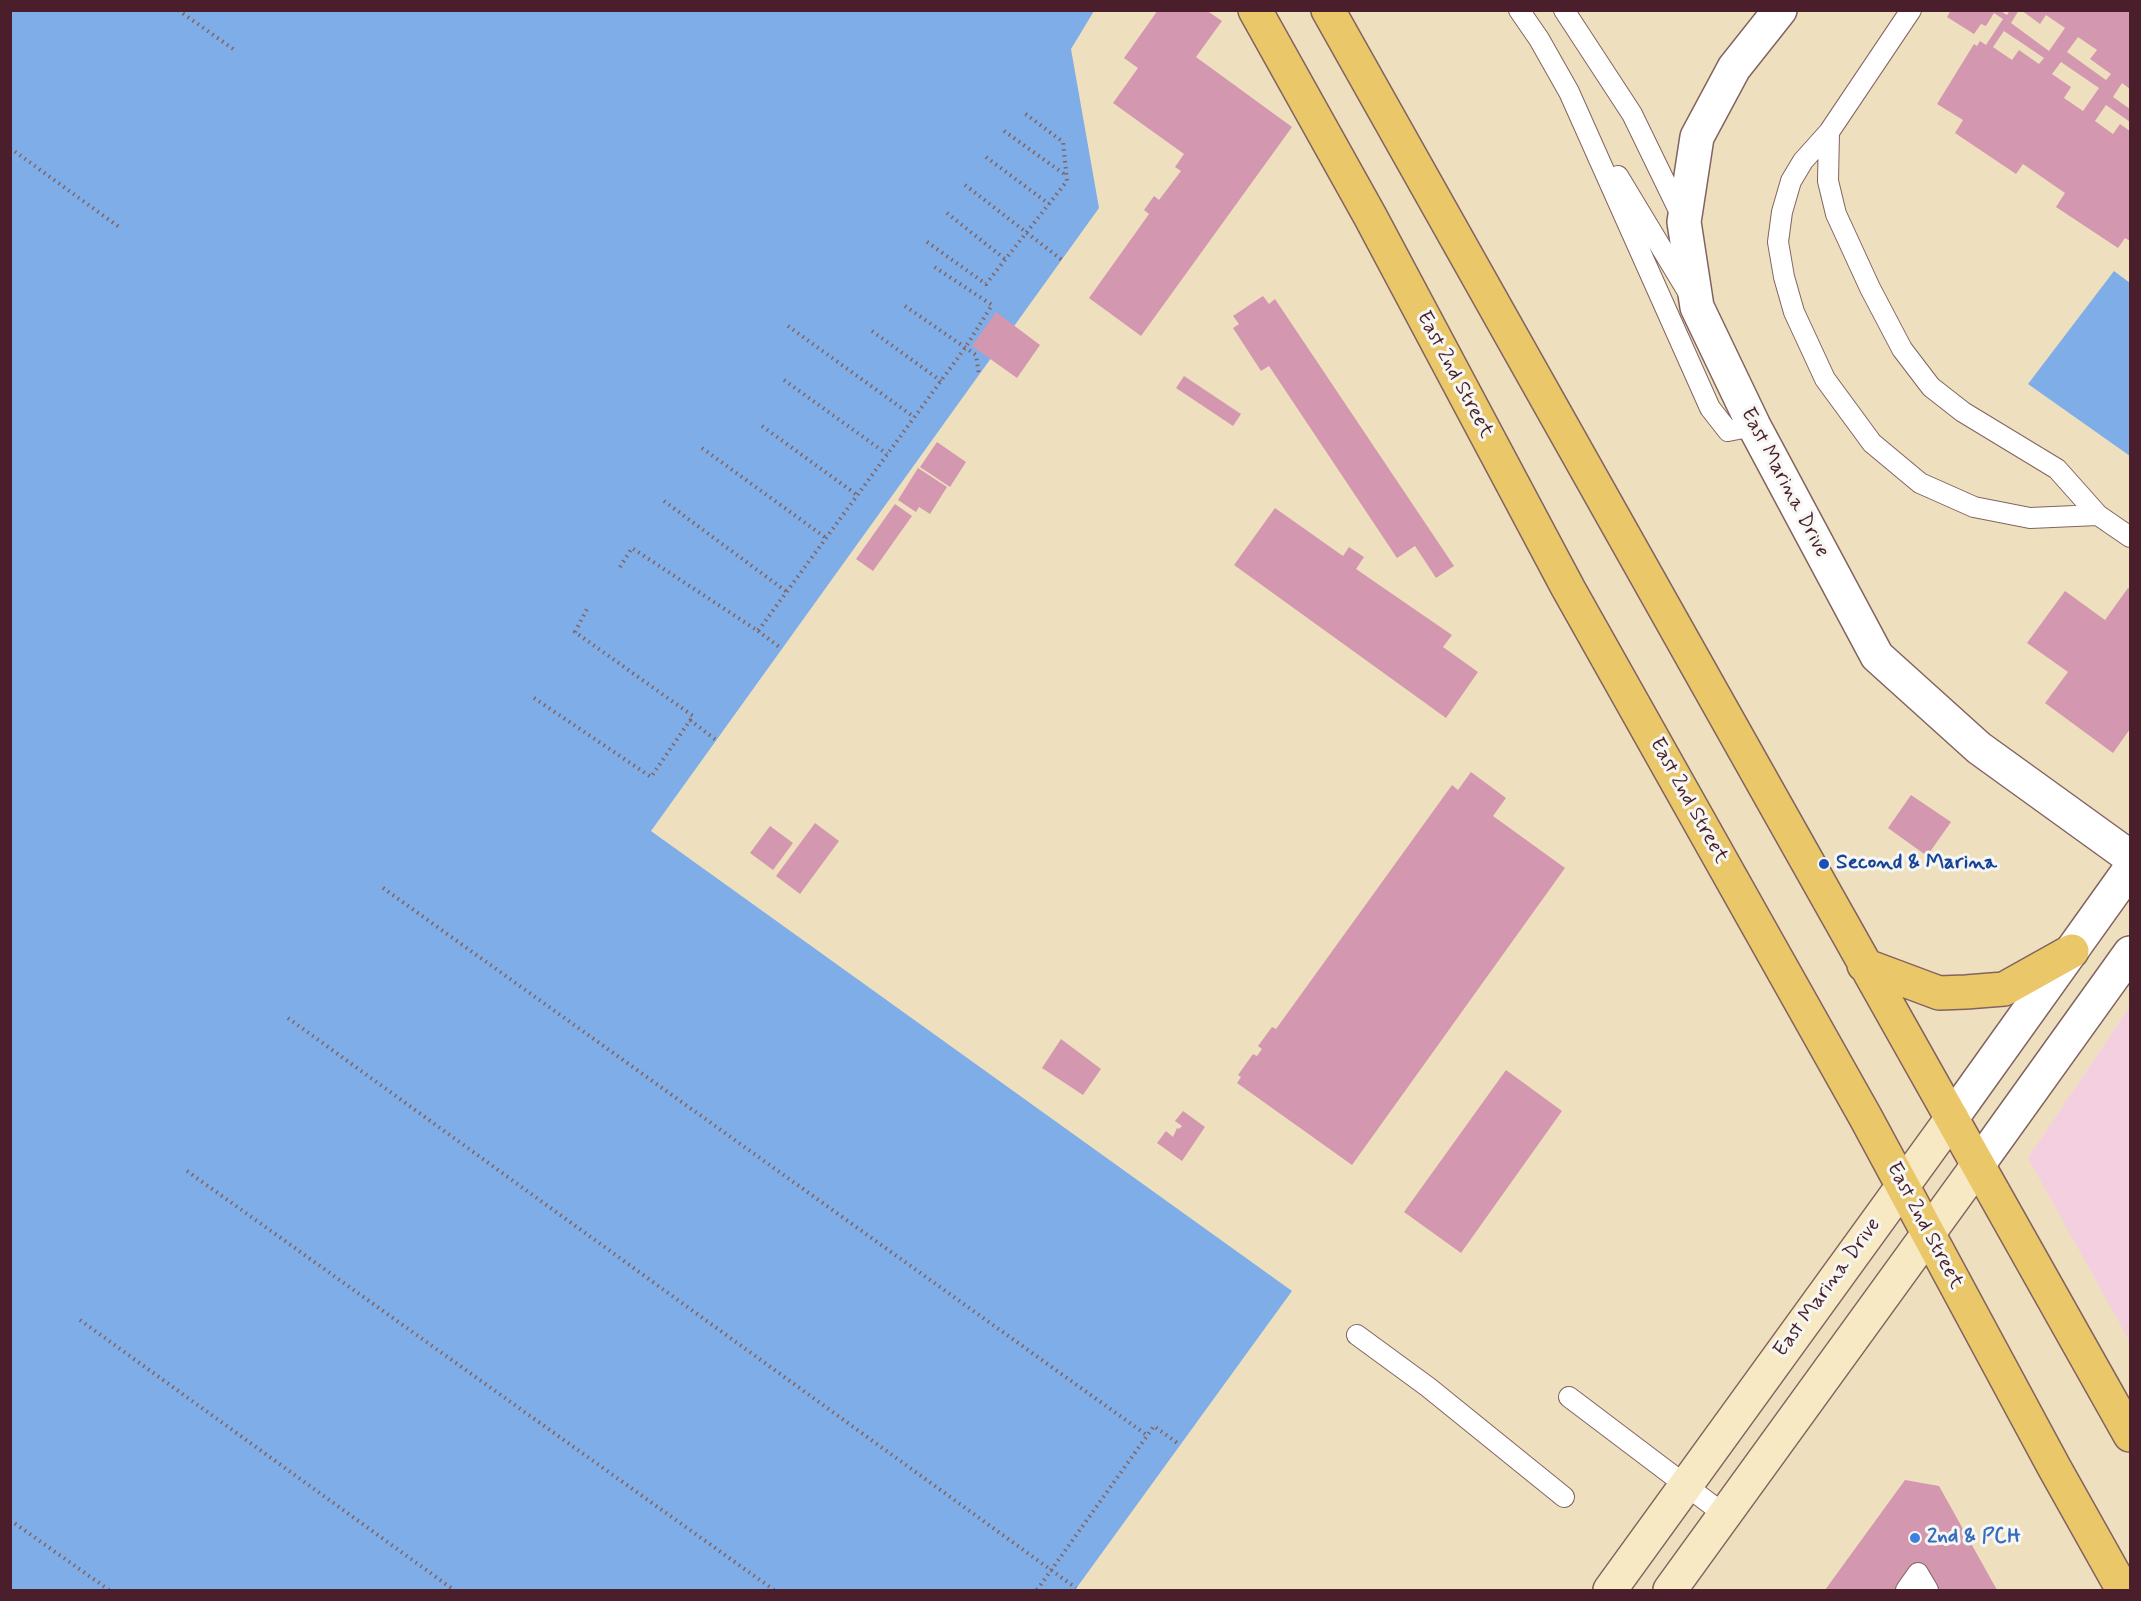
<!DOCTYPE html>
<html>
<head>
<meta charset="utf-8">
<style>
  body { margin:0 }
  #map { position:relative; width:2141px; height:1601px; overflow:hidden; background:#eee0bf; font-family:Mynerve,sans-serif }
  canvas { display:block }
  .frame { position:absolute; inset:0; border:12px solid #4a1f2b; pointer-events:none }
</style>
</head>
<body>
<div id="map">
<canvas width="2141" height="1601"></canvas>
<div class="frame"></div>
</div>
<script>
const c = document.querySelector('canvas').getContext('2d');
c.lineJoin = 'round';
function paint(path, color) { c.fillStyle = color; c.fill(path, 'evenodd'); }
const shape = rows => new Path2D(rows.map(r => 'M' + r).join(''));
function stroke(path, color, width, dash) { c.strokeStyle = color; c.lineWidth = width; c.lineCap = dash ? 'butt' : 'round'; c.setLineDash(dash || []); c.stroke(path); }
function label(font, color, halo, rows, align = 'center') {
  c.font = font + ' Mynerve,sans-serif'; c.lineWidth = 6; c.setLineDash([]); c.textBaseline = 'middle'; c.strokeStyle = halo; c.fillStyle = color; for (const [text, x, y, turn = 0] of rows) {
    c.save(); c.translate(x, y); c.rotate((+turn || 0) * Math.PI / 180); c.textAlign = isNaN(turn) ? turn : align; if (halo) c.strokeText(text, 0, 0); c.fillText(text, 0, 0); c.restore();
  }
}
paint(shape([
  [2130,1006,2130,1342,2028,1158]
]), '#f3cfdf');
paint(shape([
  [11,11,1094,11,1071,49,1099,208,651,831,1292,1291,1075,1590,11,1590],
  [2114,271,2130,283,2130,456,2028,384]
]), '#7eade8');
paint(shape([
  [1158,10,1206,10,1222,21,1196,57,1292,127,1141,336,1089,298,1149,214,1144,210,1154,196,1159,200,1181,171,1175,167,1184,154,1113,103,1138,68,1124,58],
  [1951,10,1999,10,2007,15,2010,10,2019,10,2011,23,2049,51,2065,28,2046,15,2040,24,2021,10,2130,10,2130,89,2122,83,2113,97,2130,109,2130,122,2106,105,2095,121,2113,134,2120,124,2130,131,2130,241,2125,238,2118,248,2056,207,2065,193,2023,164,2016,174,1955,133,1963,120,1937,104,1974,44,1977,46,1980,41,1986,45,2003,19,1994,13,1986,26,1981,24,1974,34,1947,17],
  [2004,31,2044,58,2039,64,2019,50,2012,60,1993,47],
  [2078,37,2097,50,2090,59,2111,74,2106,80,2067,52],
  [2061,62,2099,88,2083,111,2064,98,2071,87,2052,74],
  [1263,296,1269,304,1275,299,1454,566,1436,578,1415,546,1397,558,1269,366,1261,371,1233,328,1239,324,1233,316],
  [996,312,1040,345,1017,378,972,346],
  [1184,376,1241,414,1233,426,1176,388],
  [937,442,966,462,950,487,920,467],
  [918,468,947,487,930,514,919,507,916,512,898,500],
  [895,504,912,516,873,571,856,559],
  [1275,508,1343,556,1349,547,1364,557,1356,569,1452,635,1443,647,1478,672,1446,718,1234,565],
  [2128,588,2130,589,2130,729,2113,753,2045,703,2068,672,2027,643,2065,591,2105,620],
  [1471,772,1506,798,1493,816,1565,868,1352,1165,1237,1083,1241,1077,1238,1075,1253,1054,1257,1056,1262,1049,1258,1046,1272,1027,1276,1029,1452,785,1458,790],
  [1911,795,1951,822,1927,856,1888,828],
  [815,823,839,841,800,894,776,876],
  [770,826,793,843,773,870,750,853],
  [1061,1039,1101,1069,1083,1095,1042,1068],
  [1506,1070,1562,1111,1461,1253,1404,1212],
  [1183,1111,1205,1127,1182,1161,1157,1143,1166,1131,1173,1137,1177,1128,1179,1129,1182,1126,1175,1121],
  [1905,1480,1939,1486,1997,1590,1825,1590]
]), '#d397b0');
const service = shape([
  [1519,10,1539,39,1569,92,1710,408,1728,431,1754,426],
  [1564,10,1632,114,1683,219],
  [1911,10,1829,132,1803,161,1791,181,1782,212,1778,242,1784,277,1794,312,1825,379,1872,443,1920,483,1974,507,2030,518,2098,515],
  [1829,132,1828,181,1836,214,1870,288,1902,349,1931,387,1963,412,2057,469,2098,515,2130,537],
  [1618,176,1688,292],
  [1357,1335,1428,1387,1564,1497],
  [1569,1397,1725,1515],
  [1906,1590,1918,1573,1928,1590]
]);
const tertiary = shape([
  [1780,10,1734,68,1697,137,1684,222,1697,307,1754,426,1877,656,1979,748,2130,857],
  [1952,1118,2130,869],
  [1978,1165,2130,953]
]);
const secondary = shape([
  [1610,1590,1952,1118],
  [1670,1590,1978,1165]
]);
const primary = shape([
  [1255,10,1370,216,1568,588,1866,1118,2054,1467,2123,1590],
  [1328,10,2130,1435],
  [1864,965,1939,993,1966,992,2004,989,2072,951]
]);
stroke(service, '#83635f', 22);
stroke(tertiary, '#83635f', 36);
stroke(secondary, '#83635f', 36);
stroke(primary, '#83635f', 36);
stroke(shape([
  [178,10,236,51],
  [1004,131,1067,176],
  [10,148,119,227],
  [986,157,1049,204],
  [965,185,1062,260],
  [947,213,1006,260],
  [927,242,986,284,1067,181,1063,142,1023,112],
  [905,306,976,355,979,375],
  [788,326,914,417],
  [872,331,941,381],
  [784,380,887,454],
  [762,426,857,495],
  [702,448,826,538],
  [664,501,787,592],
  [620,567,632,548,758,631,965,348,992,305,933,266],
  [758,631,782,649],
  [534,698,651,777,693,716,575,632,587,609],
  [690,720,716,740],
  [383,888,1148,1436],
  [288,1018,1076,1588],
  [187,1171,774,1590],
  [80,1320,454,1590],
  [10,1520,109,1590],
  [1037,1590,1154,1426,1180,1445]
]), '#83635f', 4, [1.5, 4.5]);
stroke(service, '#fff', 20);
stroke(tertiary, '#fff', 33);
stroke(secondary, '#f7e9c3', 33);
stroke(primary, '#eac769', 33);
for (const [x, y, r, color] of [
  [1824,864,6,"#1a4fb4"],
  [1915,1538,6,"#3f7fe0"]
]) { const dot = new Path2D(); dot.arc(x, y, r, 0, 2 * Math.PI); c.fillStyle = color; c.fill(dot); stroke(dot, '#f6f6f2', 2); }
label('21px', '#4a1f2b', '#f6f6f2', [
  ["East 2nd Street",1454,375,62],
  ["East Marina Drive",1784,483,62],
  ["East 2nd Street",1688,801,61],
  ["East 2nd Street",1924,1226,62],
  ["East Marina Drive",1828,1288,-54]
]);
label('bold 21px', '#164399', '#f6f6f2', [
  ["Second & Marina",1836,864]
], 'left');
label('bold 21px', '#366cbe', '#f6f6f2', [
  ["2nd & PCH",1927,1538]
], 'left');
</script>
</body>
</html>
